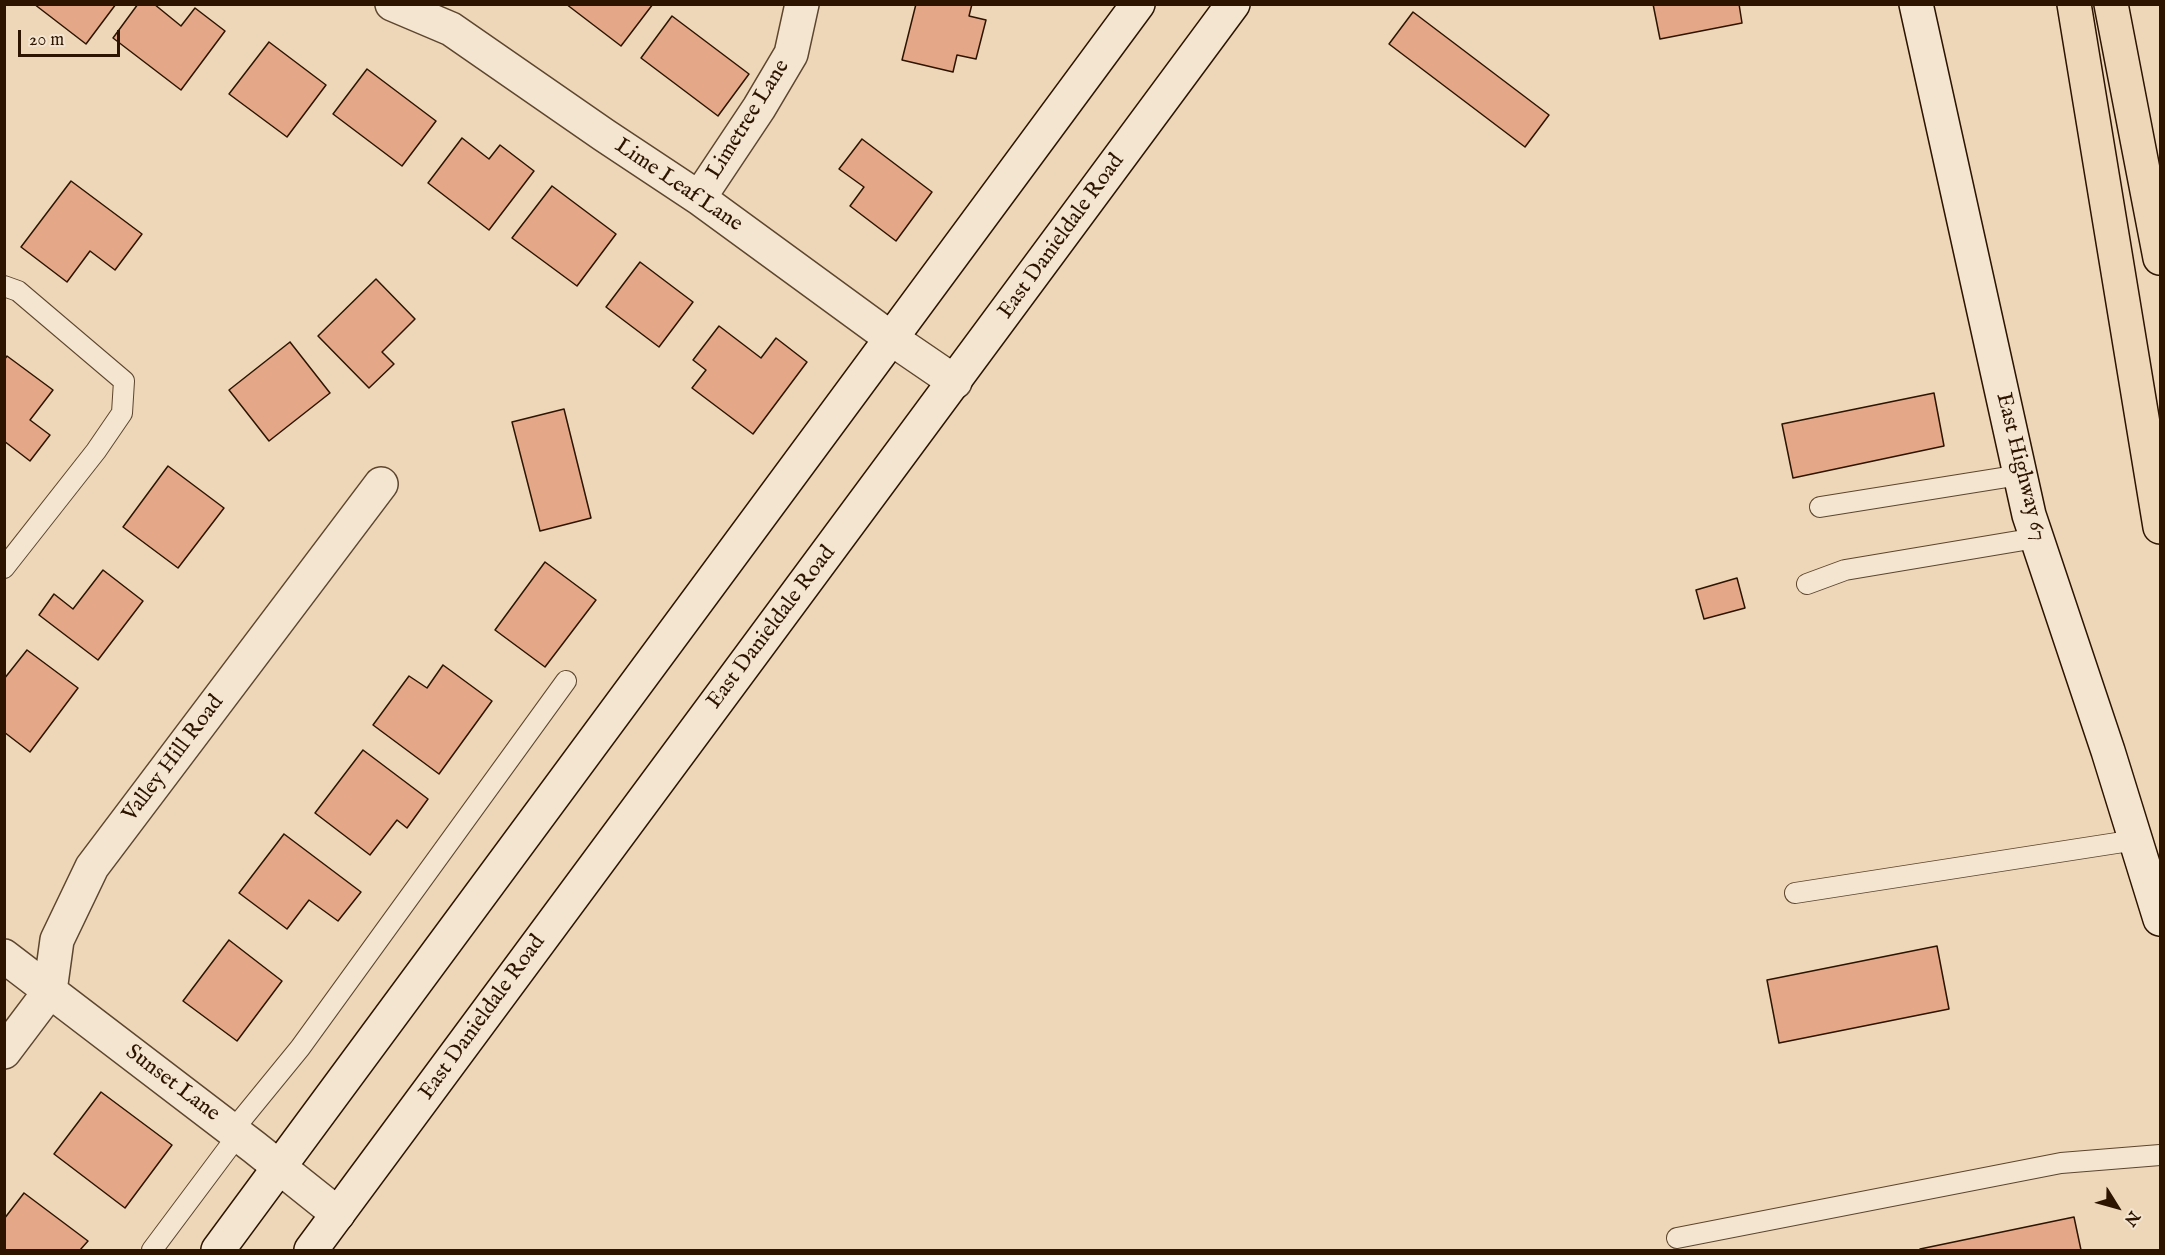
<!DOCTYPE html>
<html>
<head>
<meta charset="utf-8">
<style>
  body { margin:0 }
  #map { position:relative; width:2165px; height:1255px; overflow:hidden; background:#eed7b8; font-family:"IM FELL English",serif }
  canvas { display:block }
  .frame { position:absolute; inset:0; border:6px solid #2d1400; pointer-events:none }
  .north { position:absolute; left:2087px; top:1177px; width:60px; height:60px; -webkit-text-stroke:4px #f4e5d1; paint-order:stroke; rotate:127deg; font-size:16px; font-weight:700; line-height:24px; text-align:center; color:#2d1400 }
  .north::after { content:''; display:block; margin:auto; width:21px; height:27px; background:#2d1400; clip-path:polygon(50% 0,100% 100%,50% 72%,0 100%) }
  .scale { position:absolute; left:18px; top:30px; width:102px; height:27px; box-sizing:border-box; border:3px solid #2d1400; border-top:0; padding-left:8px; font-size:18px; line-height:21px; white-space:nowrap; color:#2d1400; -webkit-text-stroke:4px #f4e5d1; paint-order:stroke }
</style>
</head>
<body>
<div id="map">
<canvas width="2165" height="1255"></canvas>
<div class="frame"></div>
<div class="north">N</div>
<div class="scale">20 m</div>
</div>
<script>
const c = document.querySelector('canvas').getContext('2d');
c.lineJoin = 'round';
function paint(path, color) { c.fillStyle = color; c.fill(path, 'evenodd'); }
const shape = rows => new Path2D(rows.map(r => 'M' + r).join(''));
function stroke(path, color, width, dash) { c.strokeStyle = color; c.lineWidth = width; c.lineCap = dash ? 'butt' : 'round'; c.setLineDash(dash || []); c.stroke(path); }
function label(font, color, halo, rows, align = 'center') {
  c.font = font + ' "IM FELL English",serif'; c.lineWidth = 4.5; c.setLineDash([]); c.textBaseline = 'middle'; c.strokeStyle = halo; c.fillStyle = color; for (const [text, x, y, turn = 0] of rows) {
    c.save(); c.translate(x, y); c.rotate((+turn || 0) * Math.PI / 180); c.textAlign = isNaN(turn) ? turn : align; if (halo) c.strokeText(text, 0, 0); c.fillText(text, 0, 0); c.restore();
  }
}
const building = shape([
  [34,4,116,4,86,44,34,4],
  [138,4,154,4,181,26,195,8,225,31,181,90,113,38,138,4],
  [566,4,653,4,621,46,566,4],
  [916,4,972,4,969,16,986,20,976,59,957,55,953,72,902,60,916,4],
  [1653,4,1739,4,1742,23,1660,39,1653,4],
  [1413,12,1549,115,1525,147,1389,44,1413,12],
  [672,16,749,74,718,116,641,58,672,16],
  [269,42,326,85,287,137,229,94,269,42],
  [367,69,436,121,402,166,333,114,367,69],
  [462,138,489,159,500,145,534,171,489,230,428,183,462,138],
  [862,139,932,192,896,241,850,206,864,187,839,169,862,139],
  [71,181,142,234,115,270,90,251,67,282,21,247,71,181],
  [552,186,616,234,577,286,512,238,552,186],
  [640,262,693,302,659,347,606,307,640,262],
  [376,279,415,319,382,352,394,364,369,388,318,336,376,279],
  [719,326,761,358,776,338,807,362,753,434,692,388,706,370,693,360,719,326],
  [290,342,330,393,269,441,229,390,290,342],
  [7,356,53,390,30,420,50,435,30,461,4,441,4,360,7,356],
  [1934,393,1944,446,1793,478,1782,424,1934,393],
  [564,409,591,518,540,531,512,422,564,409],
  [168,466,224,508,178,568,123,527,168,466],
  [545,562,596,600,545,667,495,630,545,562],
  [103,570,143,601,98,660,39,615,54,594,73,609,103,570],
  [1737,578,1745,608,1704,619,1696,590,1737,578],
  [27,650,78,688,30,752,4,732,4,679,27,650],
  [443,665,492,701,439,774,373,725,409,676,427,688,443,665],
  [363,750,428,799,407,828,397,820,370,855,315,813,363,750],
  [284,834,361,892,338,921,309,900,287,929,239,893,284,834],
  [229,940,282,981,237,1041,183,1001,229,940],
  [1937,946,1949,1009,1779,1043,1767,980,1937,946],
  [101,1092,172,1145,125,1208,54,1154,101,1092],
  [24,1193,88,1241,80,1250,4,1250,4,1219,24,1193],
  [2074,1217,2081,1250,1920,1250,1920,1249,2074,1217]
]);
paint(building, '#e4a787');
stroke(building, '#2d1400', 1.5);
const lane = shape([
  [4,286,18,291,124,381,122,413,96,451,4,568],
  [1820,507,2020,475],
  [1807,584,1845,570,2036,538],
  [1795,893,2136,840],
  [233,1130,300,1048,566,681],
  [1677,1238,2061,1163,2160,1155],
  [152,1250,238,1135]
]);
const street = shape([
  [392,4,451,29,604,135,699,198,892,339,955,382],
  [699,198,759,108,791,54,802,4],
  [4,956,254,1147,338,1214],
  [4,1052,50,991,57,940,92,867,381,484]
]);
const secondary = shape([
  [1916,4,2029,515,2108,751,2160,919],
  [218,1250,1138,4],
  [311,1250,1233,4]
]);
const highway = shape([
  [2074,4,2160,527],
  [2111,4,2160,258]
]);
stroke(lane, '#5d452e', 22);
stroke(street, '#5d452e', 36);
stroke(secondary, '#2d1400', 36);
stroke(highway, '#2d1400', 36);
stroke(lane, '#f4e5d1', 20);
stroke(street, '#f4e5d1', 33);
stroke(secondary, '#f4e5d1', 33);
stroke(highway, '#eed7b8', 33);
label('22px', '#2d1400', '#f4e5d1', [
  ["Limetree Lane",749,120,-58],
  ["Lime Leaf Lane",678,186,34],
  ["East Danieldale Road",1062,237,-54],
  ["East Highway 67",2020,467,76],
  ["East Danieldale Road",772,628,-53],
  ["Valley Hill Road",174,759,-53],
  ["East Danieldale Road",483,1018,-54],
  ["Sunset Lane",172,1084,37]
]);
</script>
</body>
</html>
